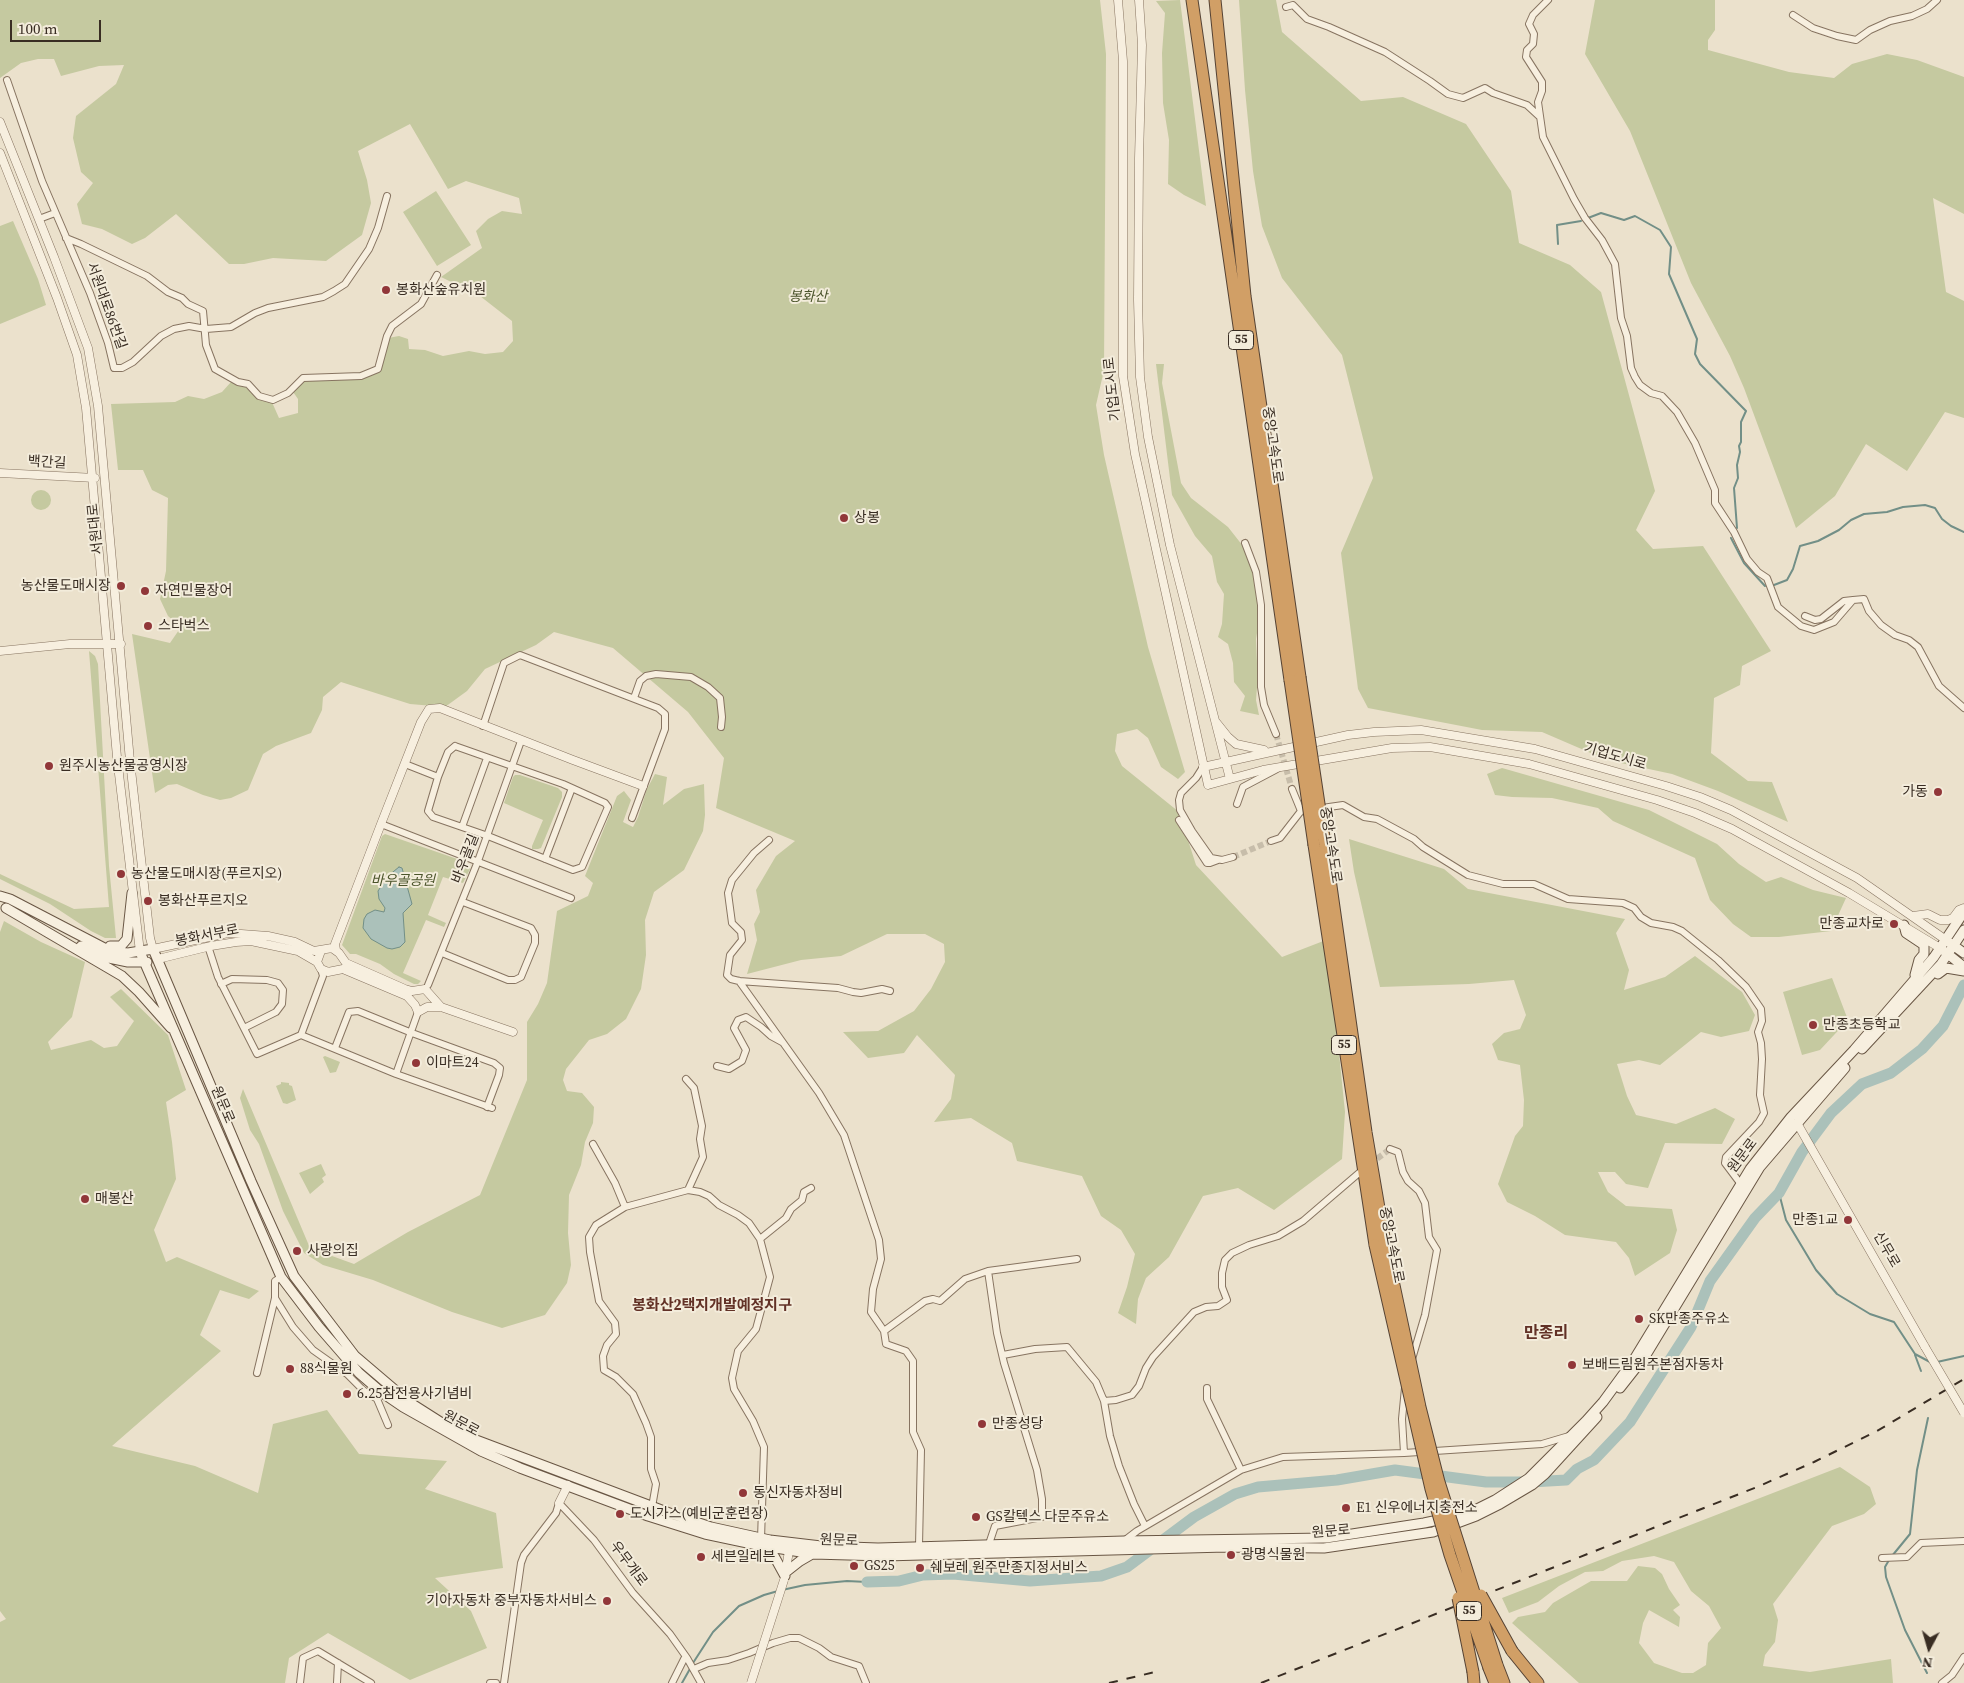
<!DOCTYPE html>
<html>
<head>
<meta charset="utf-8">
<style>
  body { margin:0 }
  #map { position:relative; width:1964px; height:1683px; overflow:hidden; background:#ebe1cc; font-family:"Source Serif 4",serif }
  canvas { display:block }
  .north { position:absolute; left:1904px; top:1623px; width:50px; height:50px; -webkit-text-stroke:4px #f3ecdb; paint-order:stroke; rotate:186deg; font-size:14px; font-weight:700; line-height:20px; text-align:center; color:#392d23 }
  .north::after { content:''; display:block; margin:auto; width:18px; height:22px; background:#392d23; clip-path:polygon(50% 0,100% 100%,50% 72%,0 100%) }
  .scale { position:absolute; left:10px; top:20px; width:91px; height:22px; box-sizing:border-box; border:2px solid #392d23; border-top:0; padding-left:6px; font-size:15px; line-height:18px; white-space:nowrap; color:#392d23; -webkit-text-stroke:4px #f3ecdb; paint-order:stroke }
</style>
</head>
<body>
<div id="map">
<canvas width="1964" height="1683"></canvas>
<div class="north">N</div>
<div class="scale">100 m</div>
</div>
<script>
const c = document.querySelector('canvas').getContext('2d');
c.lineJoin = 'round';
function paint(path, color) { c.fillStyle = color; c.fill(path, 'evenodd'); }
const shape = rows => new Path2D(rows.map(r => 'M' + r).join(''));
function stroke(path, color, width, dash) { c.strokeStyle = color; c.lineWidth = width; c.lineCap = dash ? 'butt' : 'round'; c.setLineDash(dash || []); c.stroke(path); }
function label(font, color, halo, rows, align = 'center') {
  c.font = font + ' "Source Serif 4","Noto Sans KR",serif'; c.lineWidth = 4; c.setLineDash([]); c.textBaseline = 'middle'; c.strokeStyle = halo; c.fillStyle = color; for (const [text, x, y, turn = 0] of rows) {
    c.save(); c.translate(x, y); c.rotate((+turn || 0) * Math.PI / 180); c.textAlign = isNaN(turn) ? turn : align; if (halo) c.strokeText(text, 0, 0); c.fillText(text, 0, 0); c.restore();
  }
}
paint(shape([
  [0,0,1100,0,1106,54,1104,370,1096,405,1104,455,1148,647,1185,772,1178,779,1161,767,1148,738,1137,729,1117,734,1115,751,1122,766,1179,812,1196,865,1282,957,1326,940,1334,1004,1345,1112,1342,1159,1274,1210,1238,1188,1203,1196,1169,1257,1146,1278,1138,1299,1136,1324,1118,1313,1127,1287,1135,1254,1121,1230,1101,1216,1082,1176,1017,1161,1012,1143,971,1118,934,1122,951,1099,955,1075,917,1035,904,1053,868,1058,843,1032,878,1031,914,1011,931,989,945,962,944,944,925,934,887,934,841,956,801,960,747,974,757,940,754,924,760,912,756,890,776,856,795,841,716,808,724,758,688,712,613,648,554,632,536,645,485,669,467,691,445,707,410,704,341,682,323,697,322,710,311,733,276,746,263,754,248,790,231,798,220,800,203,795,177,784,168,785,155,793,132,634,170,643,181,627,168,616,160,599,166,571,168,498,152,490,143,470,118,470,111,404,175,402,188,396,204,399,222,392,231,382,246,387,271,400,279,418,298,413,298,399,291,389,304,379,375,371,388,338,399,336,408,339,409,349,425,350,443,356,469,351,485,354,503,352,513,341,512,321,480,296,441,277,482,248,476,231,488,219,502,211,522,214,519,198,466,181,448,189,410,124,358,151,367,180,371,203,362,235,326,261,273,258,244,264,229,264,176,214,145,238,132,244,102,229,82,224,77,204,93,183,81,172,73,138,76,116,116,84,124,65,99,66,61,76,54,59,38,59,21,63,0,78],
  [1180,0,1206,206,1184,195,1168,184,1169,140,1163,103,1162,53,1165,13,1156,1],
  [1239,0,1276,0,1282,32,1361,101,1403,97,1466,124,1511,191,1519,243,1570,265,1601,292,1655,491,1636,530,1653,549,1703,546,1771,651,1742,666,1740,685,1714,698,1711,753,1748,781,1772,782,1788,822,1718,791,1672,774,1607,760,1542,732,1482,730,1368,708,1358,689,1341,553,1373,478,1342,355,1282,278,1262,226,1253,171,1245,90],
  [1595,0,1715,0,1715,30,1708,40,1708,50,1789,72,1834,78,1852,64,1887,54,1917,60,1964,77,1964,214,1933,198,1946,292,1964,301,1964,418,1945,412,1907,471,1866,444,1835,496,1796,528,1744,388,1730,356,1691,283,1630,131,1585,54],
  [436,191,471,245,437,266,403,212],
  [13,221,38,279,46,305,0,324,0,226],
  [1156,364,1164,364,1162,383,1181,483,1191,498,1228,527,1250,555,1260,615,1256,639,1257,663,1261,677,1257,687,1256,700,1259,715,1240,711,1245,696,1234,682,1233,663,1228,644,1218,637,1222,624,1224,594,1217,582,1212,556,1195,536,1172,495],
  '31 500a10 10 0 1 1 20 0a10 10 0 1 1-20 0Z',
  [89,651,95,656,98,664,109,866,116,938,105,938,91,931,50,904,0,879,0,874,74,909,109,907],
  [1502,768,1649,810,1717,844,1739,864,1766,882,1781,877,1813,890,1846,898,1831,931,1779,937,1751,937,1733,924,1710,900,1695,858,1613,821,1598,808,1552,798,1512,797,1495,795,1487,774],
  [655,774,667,777,663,805,684,789,704,784,705,815,703,831,684,870,654,892,645,920,646,955,641,989,626,1019,607,1034,589,1040,566,1069,563,1080,567,1091,582,1093,594,1107,593,1123,585,1142,581,1165,569,1195,568,1233,571,1265,567,1283,545,1315,502,1328,452,1312,373,1280,323,1265,304,1253,283,1211,259,1144,250,1130,240,1098,243,1089,310,1248,354,1264,408,1232,480,1195,527,1080,527,1022,538,1004,547,983,557,911,588,896,593,883,585,876,617,796,624,791,631,800,623,822,633,827,638,817,647,789],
  [515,775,520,775,558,788,562,792,562,797,541,848,538,849,532,849,532,846,543,820,504,803,513,777],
  [385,834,463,861,468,865,470,869,463,883,443,877,428,915,446,923,444,927,426,920,403,973,421,981,418,984,414,984,394,974,380,964,356,954,350,954,342,945,382,836],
  [1349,839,1444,869,1468,889,1625,919,1616,933,1629,970,1624,990,1665,977,1695,956,1742,992,1755,1015,1749,1031,1721,1037,1701,1032,1660,1065,1639,1060,1617,1064,1627,1096,1636,1115,1676,1124,1715,1108,1735,1119,1722,1144,1665,1143,1648,1188,1626,1184,1615,1172,1598,1172,1608,1192,1626,1206,1672,1209,1677,1230,1670,1253,1635,1276,1629,1258,1616,1242,1565,1235,1535,1216,1507,1202,1498,1184,1515,1136,1523,1126,1524,1100,1520,1065,1498,1060,1492,1044,1504,1033,1520,1029,1526,1015,1514,980,1469,984,1380,987,1354,872],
  [4,921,41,942,85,962,72,1017,48,1042,51,1050,91,1040,104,1048,117,1046,134,1021,110,997,121,989,168,1035,186,1090,166,1102,172,1142,176,1179,154,1230,166,1262,177,1257,259,1291,249,1299,220,1290,200,1335,221,1351,112,1446,195,1466,258,1493,273,1424,327,1410,359,1454,447,1461,425,1489,496,1513,503,1568,435,1578,471,1611,487,1648,410,1680,328,1633,289,1658,285,1683,0,1683,0,1622,6,1619,0,1611,0,932],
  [1832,978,1848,1020,1820,1050,1802,1055,1783,992],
  [325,1056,340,1062,336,1072,330,1073,323,1057],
  [281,1082,289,1083,289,1085,292,1086,296,1100,287,1104,283,1103,276,1086,281,1084],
  [321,1164,326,1175,322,1178,324,1182,310,1194,299,1173],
  [1840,1467,1870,1487,1876,1504,1864,1514,1832,1526,1773,1604,1778,1620,1775,1642,1765,1655,1763,1666,1810,1672,1891,1659,1893,1683,1579,1683,1512,1623,1518,1617,1545,1612,1553,1603,1591,1581,1627,1581,1638,1566,1655,1568,1662,1574,1669,1589,1680,1605,1673,1610,1680,1617,1679,1627,1649,1610,1643,1623,1639,1643,1654,1663,1682,1673,1693,1673,1706,1665,1708,1643,1721,1628,1709,1606,1691,1591,1674,1562,1654,1556,1622,1561,1603,1571,1585,1572,1559,1586,1538,1602,1509,1613,1502,1598]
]), '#c5c9a0');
const water = shape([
  [399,867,402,868,412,904,403,913,405,942,400,947,392,949,387,948,371,939,363,928,364,919,367,914,375,910,384,912,385,908,379,899,378,891,388,876,399,867]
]);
paint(water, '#abc1ba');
stroke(water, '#728f87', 1);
stroke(shape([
  [1588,218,1601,213,1624,220,1635,216,1660,230,1671,247,1669,274,1697,339,1695,354,1700,364,1746,411,1741,422,1741,442,1739,446,1740,452,1737,465,1738,478,1734,488,1737,528],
  [1558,244,1557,225,1581,221],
  [1731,538,1744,563,1765,586],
  [1774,585,1787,580,1793,569,1800,546,1818,541,1839,530,1851,520,1864,514,1887,512,1903,507,1925,505,1935,508,1942,519,1951,526,1964,532],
  [1779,1193,1786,1220,1816,1270,1837,1294,1870,1314,1894,1322,1915,1354,1930,1362],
  [1915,1355,1921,1371],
  [1937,1362,1964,1356],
  [1892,1556,1910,1534,1917,1470,1928,1418],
  [1889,1560,1885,1567,1886,1577,1905,1630,1927,1673],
  [782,1590,805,1585,847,1581,867,1582],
  [693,1663,713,1632,739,1606,764,1595,778,1591],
  [682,1683,691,1667]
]), '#728f87', 2);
stroke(shape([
  [867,1582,899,1581,923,1575,953,1574,1030,1581,1101,1576,1127,1567,1194,1517,1235,1494,1258,1487,1337,1480,1395,1470,1486,1482,1531,1482,1566,1480,1577,1469,1594,1460,1630,1422,1691,1327,1710,1281,1755,1218,1779,1193,1802,1152,1831,1113,1862,1084,1891,1073,1922,1049,1943,1026,1964,985]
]), '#abc1ba', 11);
stroke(shape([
  [1276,734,1292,789],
  [1233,857,1271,841],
  [1370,1164,1390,1149]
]), '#c7bdaa', 6, [6, 3]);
const minor = shape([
  [1548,0,1533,15,1529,24,1534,34,1533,44,1527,50,1526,57,1542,82,1542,91,1538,102,1543,137,1574,199,1585,218,1602,240,1615,264,1621,318,1627,336,1631,368,1635,377,1640,385,1651,393,1662,396,1677,412,1695,443,1715,490,1715,503,1734,532,1747,559,1758,572,1767,578,1778,607,1801,626,1814,630,1834,622,1853,600,1864,599,1869,611,1881,625,1895,635,1909,640,1918,647,1939,686,1964,708],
  [1286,7,1293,5,1307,19,1329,27,1385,52,1430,81,1448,94,1463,98,1485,88,1493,93,1527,105,1540,117],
  [1793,15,1813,28,1837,36,1856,40,1870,30,1890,21,1912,16,1927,9,1937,0],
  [7,80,42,181,90,293,108,343,114,368,122,368,133,362,161,336,174,329,189,326,206,329,231,327,255,313,268,308,323,297,334,291,345,284,369,249,378,228,387,196],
  [39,219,55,213],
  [66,238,81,244,147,276,168,292,182,298,188,304,203,311,206,345,215,369,238,382,248,384,259,396,273,400,288,393,303,378,361,376,378,369,387,336,392,326,421,304,437,275],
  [1245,543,1256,572,1261,605,1261,687,1264,705,1276,734],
  [1805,616,1815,620,1821,619,1844,601,1853,600],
  [634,698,640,681,646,676,656,674,691,677,708,687,720,698,722,717,721,727],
  [483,726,504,663,520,655,658,708,665,714,665,729,632,818],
  [455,746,563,784,605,803,608,807,582,867,573,870,488,836,433,817,428,811,438,777,448,752,455,746],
  [405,764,438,777],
  [1203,767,1196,778,1181,793,1179,800,1180,810,1192,831,1211,858,1222,860,1233,857],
  [1292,789,1301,811,1343,805,1364,817,1377,819,1414,839,1423,847,1468,875,1503,884,1534,884,1568,899,1623,903,1634,908,1641,917,1651,923,1673,927,1682,931,1718,960,1746,987,1761,1009,1762,1021,1758,1032,1761,1043,1762,1059,1760,1095,1764,1113,1759,1122,1726,1157,1725,1163,1740,1183],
  [1237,804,1243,787,1277,769],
  [1179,820,1207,863,1210,863,1218,860],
  [381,824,571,898],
  [462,827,487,758],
  [769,840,754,853,732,880,728,893,732,923,741,932,742,940,730,955,727,975,731,979,739,981,838,988,853,992,861,993,882,989,890,991],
  [1271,841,1280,838,1301,811],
  [545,859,572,788],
  [208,946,218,977,257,1054,301,1035,396,1074,492,1108],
  [442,953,508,980,515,980,521,977,535,943,535,935,531,928,463,902],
  [739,981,819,1093,844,1135,879,1240,881,1259,873,1289,871,1312,884,1331,886,1344,906,1351,913,1361,913,1432,921,1450,919,1546],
  [221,984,232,979,267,980,278,983,283,990,282,1004,276,1012,244,1028],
  [428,985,478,861,521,741],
  [301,1035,323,976,321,969],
  [335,1048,349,1012,358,1011,412,1033,494,1063,500,1068,499,1075,487,1107],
  [717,1066,729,1069,742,1061,746,1050,734,1028,738,1020,746,1017,761,1027,771,1036,782,1042],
  [396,1074,418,1012],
  [686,1079,694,1088,702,1126,700,1139,703,1157,688,1190],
  [593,1144,615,1183,625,1207],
  [1390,1149,1398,1152,1403,1172,1408,1181,1419,1191,1425,1203,1429,1237,1437,1250,1425,1315,1412,1359],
  [760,1239,786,1218,791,1209,802,1200,804,1192,811,1188],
  [988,1271,997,1333,1004,1363,1037,1470,1042,1499,1042,1517,995,1526,989,1544],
  [281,1277,275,1281,275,1298,293,1327,313,1350,347,1374,363,1390,377,1399,388,1425],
  [884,1331,925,1301,933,1299,940,1301,965,1279,988,1271,1077,1259],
  [1003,1355,1035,1349,1067,1347,1096,1382,1104,1401,1116,1400,1132,1395,1139,1386,1146,1368,1153,1357,1194,1312,1206,1307,1218,1306,1227,1300,1222,1287,1222,1273,1225,1260,1232,1253,1249,1245,1278,1236,1303,1221,1359,1173],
  [257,1373,275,1298],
  [1207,1388,1207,1399,1241,1470],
  [1104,1401,1110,1436,1119,1466,1134,1504,1145,1526],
  [1404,1453,1402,1419,1405,1388],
  [652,1507,656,1484,651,1469,651,1437,646,1423,633,1394,616,1377,604,1370,603,1356,607,1345,616,1334,615,1323,599,1301,590,1252,589,1237,596,1225,625,1207,688,1190,700,1192,709,1196,719,1205,738,1215,749,1223,760,1239,770,1277,756,1329,738,1351,732,1378,734,1389,753,1421,764,1447,761,1539],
  [1124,1541,1137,1531,1241,1470,1283,1457,1404,1453,1542,1444,1569,1436],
  [1882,1558,1907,1557,1921,1543,1964,1541],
  [694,1669,708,1663,728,1660,749,1653,773,1643,790,1638,799,1638,819,1648,831,1657,859,1666,866,1683],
  [300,1683,303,1658,318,1651,371,1683],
  [337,1683,338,1663],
  [490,1683,496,1683],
  [504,1683,521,1563,524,1555,556,1513,559,1503,594,1540,633,1593,670,1634,687,1658,701,1683],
  [672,1683,684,1659],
  [1942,1683,1952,1675,1964,1657]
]);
const tertiary = shape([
  [1118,0,1123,61,1123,376,1135,454,1208,785,1263,770,1392,748,1430,747,1529,764,1657,800,1695,813,1732,829,1849,893,1940,948],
  [1139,0,1142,45,1139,158,1138,300,1140,377,1148,437,1170,545,1230,779],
  [0,122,54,257,88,348,98,406,130,761,150,938,153,949,228,933,268,936,295,942,314,951,332,948,339,953,346,963,405,989,412,991,425,989,441,1007],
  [0,153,57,298,77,355,86,408,117,757,140,952],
  [0,473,95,478],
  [0,651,70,644,121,644],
  [1216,722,1228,737,1236,744,1264,750],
  [1203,767,1348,735,1374,732,1421,730,1535,749,1666,786,1700,797,1731,810,1857,878,1946,940],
  [1913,916,1928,914,1940,920,1948,920,1953,918,1959,910,1964,908],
  [336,950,335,944,381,824,421,722,429,709,440,708,573,760,643,786],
  [321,951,317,962,321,969,328,972,343,969,407,996,415,1005,418,1012,427,1007,441,1007,513,1032],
  [158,959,211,946,236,942,251,941,298,951,317,962],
  [1797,1123,1925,1347],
  [559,1503,568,1485],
  [785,1574,789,1551]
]);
const secondary = shape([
  [0,896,10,899,110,951,128,953,153,949,251,1181,294,1276,355,1356,409,1402,442,1423,476,1440,672,1514,711,1527,770,1540,821,1546,878,1548,1124,1541,1326,1538,1424,1523,1452,1517,1477,1509,1495,1500,1529,1478,1586,1421,1603,1402,1633,1361,1750,1169,1791,1117,1854,1050,1934,957,1964,912],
  [6,908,122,976,139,992,171,1028],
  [1904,925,1906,933,1924,945,1924,954,1919,960,1915,975],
  [1950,943,1964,953],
  [81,946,104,957,128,962,147,962],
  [110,946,121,946,127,939,132,893],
  [1944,951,1964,967],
  [140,952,281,1277,319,1327,359,1373,381,1392,403,1407,481,1451,520,1468,648,1516,705,1534,757,1545,813,1554,884,1556,1226,1547,1324,1548,1433,1532,1476,1516,1500,1504,1532,1485,1545,1474,1597,1417],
  [1938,974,1946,968,1964,971],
  [1862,1049,1941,964,1964,930],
  [1620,1388,1646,1355,1760,1167,1845,1068],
  [761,1548,774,1556,785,1576],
  [786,1572,800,1561,812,1554]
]);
const motorway = shape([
  [1192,0,1290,680],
  [1215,0,1245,296,1300,677],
  [1325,844,1366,1132,1385,1243],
  [1314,845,1375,1245],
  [1512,1651,1538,1683],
  [1497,1665,1504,1683],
  [1489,1668,1495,1683],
  [1473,1672,1474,1683]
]);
stroke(minor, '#877461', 8);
stroke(tertiary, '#877461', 9);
stroke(secondary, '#695644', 11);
stroke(motorway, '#564334', 13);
stroke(minor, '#f7efdf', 6);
stroke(tertiary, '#f7efdf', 8);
stroke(secondary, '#f7efdf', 9);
stroke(motorway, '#d19f66', 11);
stroke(shape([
  [1109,1683,1155,1672],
  [1261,1683,1757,1487,1814,1462,1877,1431,1964,1379]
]), '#392d23', 2, [9, 9]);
const tertiaryBridge = shape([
  [1925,1347,1964,1413],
  [751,1683,784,1580]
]);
const motorwayBridge = shape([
  [1300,677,1325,844],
  [1290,680,1314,845],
  [1385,1243,1420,1407,1439,1482,1497,1665],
  [1375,1245,1431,1489,1450,1555,1489,1668],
  [1481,1595,1512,1651],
  [1458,1598,1473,1672]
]);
stroke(tertiaryBridge, '#877461', 9, []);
stroke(motorwayBridge, '#564334', 13, []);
stroke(tertiaryBridge, '#f7efdf', 8);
stroke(motorwayBridge, '#d19f66', 11);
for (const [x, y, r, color] of [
  [386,290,5,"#913739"],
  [844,518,5,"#913739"],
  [121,586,5,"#913739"],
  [145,591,5,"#913739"],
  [148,626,5,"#913739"],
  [49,766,5,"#913739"],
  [1938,792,5,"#913739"],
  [121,874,5,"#913739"],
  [148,901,5,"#913739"],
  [1894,924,5,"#913739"],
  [1813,1025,5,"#913739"],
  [416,1063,5,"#913739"],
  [85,1199,5,"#913739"],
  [1848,1220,5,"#913739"],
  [297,1251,5,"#913739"],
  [1639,1319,5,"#913739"],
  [1572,1365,5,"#913739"],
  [290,1369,5,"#913739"],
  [347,1394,5,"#913739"],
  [982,1424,5,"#913739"],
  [743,1493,5,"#913739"],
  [1346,1508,5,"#913739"],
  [620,1514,5,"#913739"],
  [976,1517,5,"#913739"],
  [1231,1555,5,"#913739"],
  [701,1557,5,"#913739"],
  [854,1566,5,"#913739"],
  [920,1568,5,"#913739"],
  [607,1601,5,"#913739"]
]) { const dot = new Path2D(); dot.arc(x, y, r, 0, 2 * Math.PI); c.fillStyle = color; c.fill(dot); stroke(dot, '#f3ecdb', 2); }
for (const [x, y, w] of [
  [1241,340,25],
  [1344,1045,25],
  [1469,1611,25]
]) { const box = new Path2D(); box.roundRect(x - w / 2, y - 9.5, w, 19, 4); c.fillStyle = '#f3ecdb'; c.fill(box); stroke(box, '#392d23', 1); }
label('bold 12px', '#392d23', null, [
  ["55",1241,340],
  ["55",1344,1045],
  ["55",1469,1611]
]);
label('14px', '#392d23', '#f3ecdb', [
  ["봉화산숲유치원",396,290],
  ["상봉",854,518],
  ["농산물도매시장",111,586,"right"],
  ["자연민물장어",155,591],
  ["스타벅스",158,626],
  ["원주시농산물공영시장",59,766],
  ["가동",1928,792,"right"],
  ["농산물도매시장(푸르지오)",131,874],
  ["봉화산푸르지오",158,901],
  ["만종교차로",1884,924,"right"],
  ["만종초등학교",1823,1025],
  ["이마트24",426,1063],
  ["매봉산",95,1199],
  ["만종1교",1838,1220,"right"],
  ["사랑의집",307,1251],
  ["SK만종주유소",1649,1319],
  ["보배드림원주본점자동차",1582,1365],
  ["88식물원",300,1369],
  ["6.25참전용사기념비",357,1394],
  ["만종성당",992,1424],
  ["동신자동차정비",753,1493],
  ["E1 신우에너지충전소",1356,1508],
  ["도시가스(예비군훈련장)",630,1514],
  ["GS칼텍스 다문주유소",986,1517],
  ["광명식물원",1241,1555],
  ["세븐일레븐",711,1557],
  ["GS25",864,1566],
  ["쉐보레 원주만종지정서비스",930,1568],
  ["기아자동차 중부자동차서비스",597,1601,"right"]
], 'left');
label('italic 14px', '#4b542b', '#f3ecdb', [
  ["봉화산",808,297],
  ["바우골공원",403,881]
]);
label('14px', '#392d23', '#f3ecdb', [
  ["서원대로86번길",106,306,70],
  ["기업도시로",1113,389,-96],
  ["중앙고속도로",1272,445,82],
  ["백간길",47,463,3],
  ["서원대로",96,529,-96],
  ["기업도시로",1615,757,16],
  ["중앙고속도로",1330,845,81],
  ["바우골길",466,859,-69],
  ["봉화서부로",207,936,-11],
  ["원문로",222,1105,67],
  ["원문로",1743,1156,-53],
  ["중앙고속도로",1391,1245,79],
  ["신무로",1886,1250,60],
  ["원문로",461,1424,28],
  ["원문로",1331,1532,-5],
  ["원문로",839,1541,2],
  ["우무개로",628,1564,53]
]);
label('bold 15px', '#623126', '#f3ecdb', [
  ["봉화산2택지개발예정지구",712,1306]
]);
label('bold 16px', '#623126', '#f3ecdb', [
  ["만종리",1546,1334]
]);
</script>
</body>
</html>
